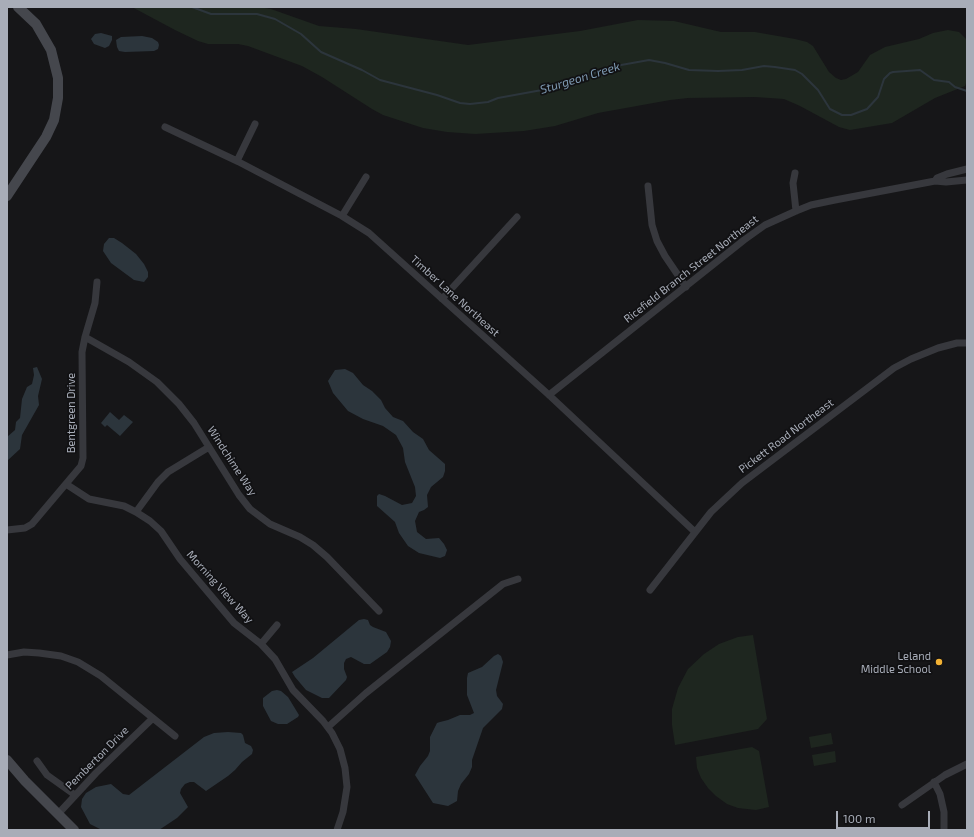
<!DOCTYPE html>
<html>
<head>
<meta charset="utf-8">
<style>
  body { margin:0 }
  #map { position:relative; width:974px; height:837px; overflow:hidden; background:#161618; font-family:"Exo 2",sans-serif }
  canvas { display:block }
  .frame { position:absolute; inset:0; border:8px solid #a8adb8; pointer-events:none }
  .scale { position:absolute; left:836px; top:811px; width:94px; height:18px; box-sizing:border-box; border:2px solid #a8adb8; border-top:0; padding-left:5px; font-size:12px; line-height:14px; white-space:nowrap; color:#a8adb8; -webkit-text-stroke:3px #111113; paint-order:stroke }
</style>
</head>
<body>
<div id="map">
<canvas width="974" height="837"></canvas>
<div class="frame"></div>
<div class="scale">100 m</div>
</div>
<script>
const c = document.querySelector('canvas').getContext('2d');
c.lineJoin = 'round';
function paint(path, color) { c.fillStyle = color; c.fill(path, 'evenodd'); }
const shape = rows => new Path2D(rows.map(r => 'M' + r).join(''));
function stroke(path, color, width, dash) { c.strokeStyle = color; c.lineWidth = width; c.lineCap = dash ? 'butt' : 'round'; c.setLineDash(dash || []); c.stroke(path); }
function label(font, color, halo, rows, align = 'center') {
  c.font = font + ' "Exo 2",sans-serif'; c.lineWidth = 3.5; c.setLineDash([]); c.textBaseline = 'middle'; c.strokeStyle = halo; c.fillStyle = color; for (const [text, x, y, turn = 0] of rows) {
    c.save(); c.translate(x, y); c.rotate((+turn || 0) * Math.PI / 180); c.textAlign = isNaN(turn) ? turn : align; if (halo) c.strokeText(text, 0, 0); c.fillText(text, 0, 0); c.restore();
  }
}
paint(shape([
  [132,7,259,7,271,9,319,26,356,29,468,45,580,31,638,20,674,21,721,32,755,32,795,39,807,42,813,46,829,72,836,78,841,80,846,79,858,72,870,55,885,47,919,39,933,33,948,30,959,32,967,40,967,80,965,86,935,98,892,123,850,130,839,127,800,106,784,99,755,97,688,98,670,100,598,113,555,126,524,131,475,134,447,132,423,128,383,115,372,109,322,77,302,66,248,46,238,44,208,44,198,41,175,30],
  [753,635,767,719,758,729,675,745,672,725,672,709,678,688,688,669,704,654,719,644,738,637],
  [831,733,833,744,811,748,809,737],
  [752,747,759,751,769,807,756,810,738,808,727,804,716,796,708,788,701,778,697,768,696,757],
  [835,751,836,762,814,766,812,755]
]), '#1e261f');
paint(shape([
  [101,33,112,36,112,40,109,46,105,48,94,44,91,39,95,34],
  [142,36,152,38,158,42,159,45,158,49,154,51,125,52,119,51,117,47,116,40,121,37],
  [109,238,114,238,122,243,136,254,144,264,148,272,148,277,144,282,134,280,111,263,103,251,104,244],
  [37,367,42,379,38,396,39,405,22,435,20,449,7,461,7,437,15,430,16,422,20,418,22,399,27,387,32,384,34,375,33,368],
  [345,369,353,373,363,385,372,391,381,400,385,408,393,417,403,421,413,432,423,439,429,450,445,464,445,471,443,477,431,487,427,495,428,507,424,510,419,512,415,521,417,532,426,539,439,538,444,544,447,550,445,556,440,558,419,553,408,546,399,533,395,522,377,506,377,496,379,494,385,496,402,505,412,503,416,496,415,487,405,462,403,448,396,435,383,426,363,419,348,411,333,393,328,381,335,370],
  [110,412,119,420,124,415,133,422,120,436,107,425,105,427,101,423],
  [364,619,368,620,370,625,373,627,386,632,391,641,390,647,387,652,370,664,364,664,351,657,346,659,344,663,344,669,347,677,346,680,329,698,322,698,306,690,295,677,292,672,313,658,359,620],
  [498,654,501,656,503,662,496,690,497,696,503,704,502,709,483,728,472,760,472,767,469,774,461,784,458,791,457,801,448,806,433,803,415,775,420,766,428,756,430,751,430,737,437,723,440,722,448,720,460,715,470,715,474,713,467,695,467,678,468,673,482,667,494,656],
  [277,690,281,691,288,697,299,715,298,717,287,724,278,724,271,721,263,706,263,698,272,691],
  [228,732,241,733,243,735,245,743,251,746,253,750,252,754,242,762,235,770,228,776,206,791,194,782,190,782,185,784,181,789,180,793,188,807,177,818,159,830,102,830,90,824,81,807,82,799,86,793,96,787,111,784,123,794,129,795,204,737,214,733]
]), '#2c353c');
stroke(shape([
  [192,7,211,14,257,14,275,19,301,34,321,52,362,70,380,80,437,95,460,103,470,104,488,102,498,98,542,90,567,83,610,67,649,60,665,63,689,70,718,71,742,70,764,66,775,67,795,70,802,74,818,90,830,109,842,115,851,115,867,109,878,97,884,79,890,73,893,72,920,70,934,80,949,82,955,87,967,91]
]), '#2c353c', 2);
stroke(shape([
  [165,127,237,161,342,216,369,233,549,395,695,532],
  [237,161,255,124],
  [795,173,793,183,796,211],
  [935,181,937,178,947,174,967,169],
  [648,186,652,225,657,241,665,256,686,287],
  [342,216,366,177],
  [442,299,517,217],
  [85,337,129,362,157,382,179,404,194,423,239,495,250,509,270,524,300,537,313,545,327,557,379,611],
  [549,395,744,240,765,225,796,211,811,205,835,200,935,181,946,182,967,180],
  [66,484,89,499,124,506,136,512,150,521,161,531,180,559,234,623,261,644,275,659,293,690,323,721,332,733,340,749,345,768,347,787,343,812,337,830],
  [136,512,158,482,168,472,209,447],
  [7,530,25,528,32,524,81,466,83,458,82,352,85,337,95,303,97,282],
  [650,590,711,512,742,483,894,368,911,359,938,348,957,343,967,343],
  [261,644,277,625],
  [7,655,24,652,39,653,61,656,78,662,101,676,175,736],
  [328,727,366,693,503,584,518,579],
  [37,761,47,775,75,795],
  [934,782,940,794,944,812,944,830],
  [902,805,945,775,967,764],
  [58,814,96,773,152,719]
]), '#37383d', 7);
stroke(shape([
  [7,196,46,137,54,120,58,98,58,78,51,50,36,24,18,7],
  [7,760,25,781,74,830]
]), '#45474d', 10);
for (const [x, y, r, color] of [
  [939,662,4,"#f2b134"]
]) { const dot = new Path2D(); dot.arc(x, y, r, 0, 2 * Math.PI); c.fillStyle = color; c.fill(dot); stroke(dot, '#111113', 1.5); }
label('11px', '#a8adb8', '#111113', [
  ["Ricefield Branch Street Northeast",691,269,-38],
  ["Timber Lane Northeast",455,296,42],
  ["Bentgreen Drive",71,413,-90],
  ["Pickett Road Northeast",786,436,-37],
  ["Windchime Way",232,461,57],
  ["Morning View Way",220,587,48],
  ["Pemberton Drive",97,758,-45]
]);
label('11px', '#a8adb8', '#111113', [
  ["Leland",931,656],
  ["Middle School",931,669]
], 'right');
label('italic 12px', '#7f9bb3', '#111113', [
  ["Sturgeon Creek",580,78,-17]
]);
</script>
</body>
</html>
